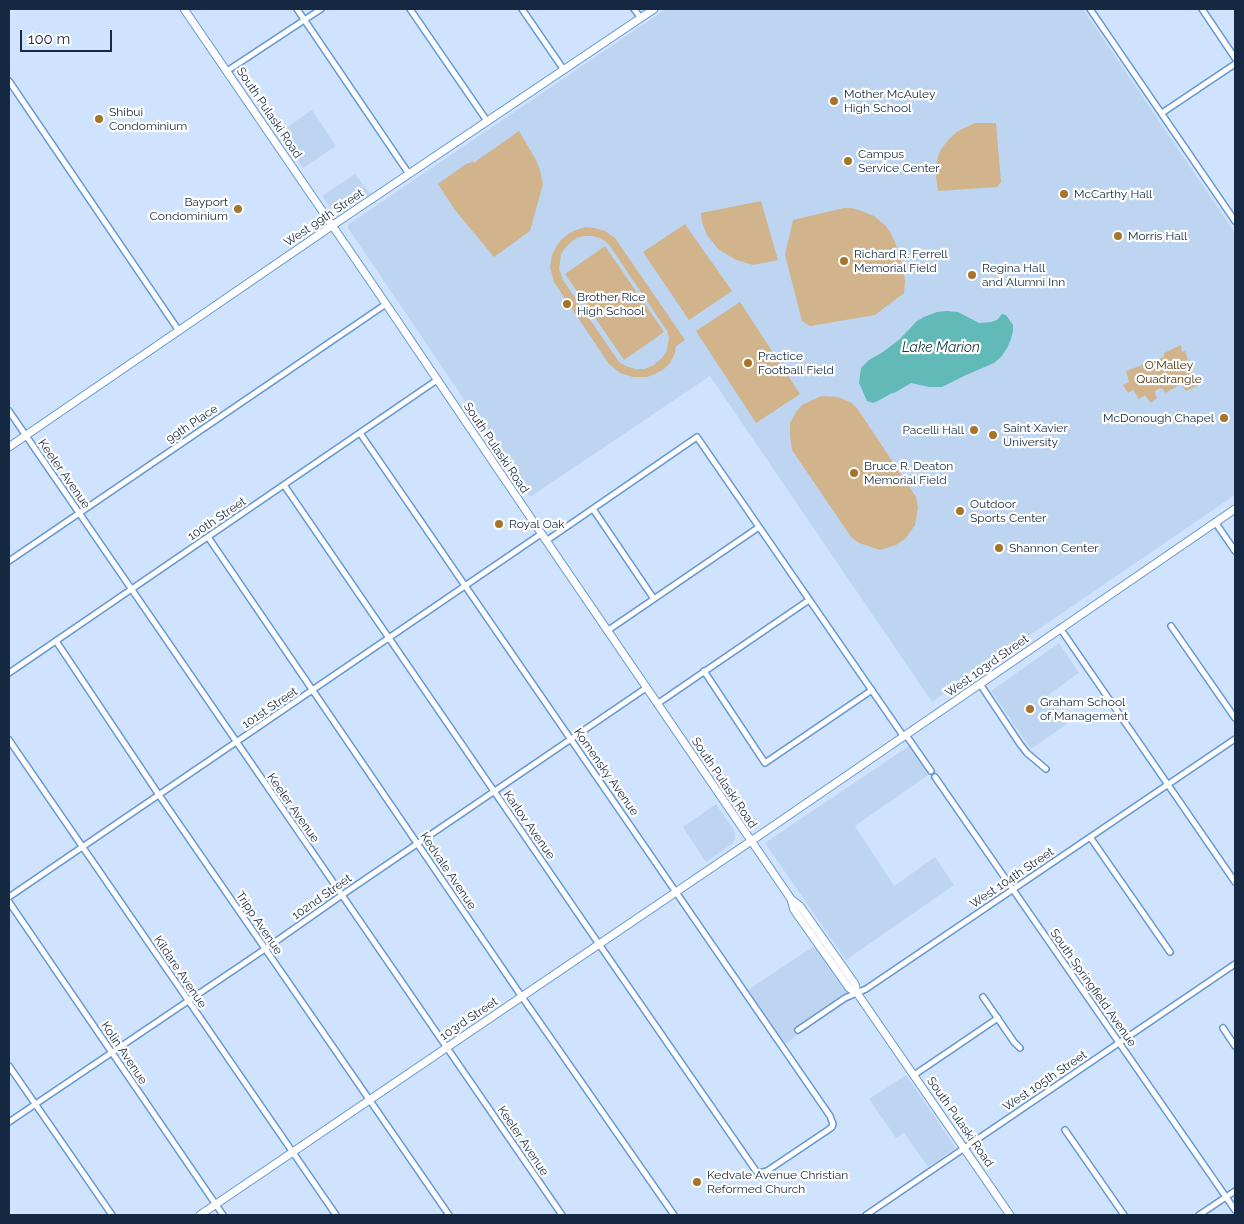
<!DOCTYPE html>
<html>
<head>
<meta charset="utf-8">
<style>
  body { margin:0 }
  #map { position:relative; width:1244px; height:1224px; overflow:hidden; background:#cfe3fe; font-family:Raleway,sans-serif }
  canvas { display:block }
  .frame { position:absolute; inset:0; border:10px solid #152942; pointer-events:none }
  .scale { position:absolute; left:20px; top:30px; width:92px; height:22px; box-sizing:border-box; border:2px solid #152942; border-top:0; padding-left:6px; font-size:15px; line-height:18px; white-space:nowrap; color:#152942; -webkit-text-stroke:4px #fff; paint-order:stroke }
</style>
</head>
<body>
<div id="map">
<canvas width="1244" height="1224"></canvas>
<div class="frame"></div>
<div class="scale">100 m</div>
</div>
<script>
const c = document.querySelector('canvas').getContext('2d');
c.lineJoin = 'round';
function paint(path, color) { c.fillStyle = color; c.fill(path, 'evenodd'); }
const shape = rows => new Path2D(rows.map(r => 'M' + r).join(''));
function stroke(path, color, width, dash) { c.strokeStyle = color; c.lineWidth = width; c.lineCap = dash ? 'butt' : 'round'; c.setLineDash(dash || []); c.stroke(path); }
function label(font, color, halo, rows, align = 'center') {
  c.font = font + ' Raleway,sans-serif'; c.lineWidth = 4.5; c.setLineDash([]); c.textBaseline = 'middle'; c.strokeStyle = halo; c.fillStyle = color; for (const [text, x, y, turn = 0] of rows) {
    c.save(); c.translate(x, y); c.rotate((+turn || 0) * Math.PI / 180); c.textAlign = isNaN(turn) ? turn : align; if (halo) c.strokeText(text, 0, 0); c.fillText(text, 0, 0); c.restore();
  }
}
paint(shape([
  [666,9,1083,9,1235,233,1235,495,932,702,710,376,530,497,348,228,349,224],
  [312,110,336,146,303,168,279,133],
  [355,174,370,194,342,213,338,214,334,213,322,196],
  [1059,643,1079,673,1048,695,1067,724,1031,749,991,691],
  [912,744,931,773,855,826,894,886,935,857,954,885,846,960,765,843],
  [716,804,733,829,735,833,735,838,733,843,729,846,706,862,683,827],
  [814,946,853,998,785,1044,748,990],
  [906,1075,956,1148,928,1167,904,1133,896,1138,869,1099]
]), '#bed5f2');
paint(shape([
  [975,123,996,123,1001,182,997,187,938,191,936,177,936,165,939,153,942,148,949,139,958,131],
  [519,131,536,160,540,170,543,184,530,231,494,257,455,210,438,184,466,164,472,162,475,162],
  [761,201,778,260,753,265,736,260,718,249,707,235,702,222,701,213],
  [844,208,851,208,859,210,874,216,886,226,890,232,895,242,903,267,905,281,904,293,875,315,810,326,802,321,785,255,793,220],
  [685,224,732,291,689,320,643,252],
  [585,227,595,228,605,231,615,238,685,340,676,346,675,353,670,363,664,369,655,374,647,377,633,377,620,373,613,367,609,364,554,282,550,267,552,255,556,247,561,240,568,234,576,230],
  [584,236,592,236,599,238,605,241,610,246,667,331,669,338,667,350,663,357,654,365,645,369,635,369,626,366,619,362,563,280,559,269,561,254,565,248,571,242,577,238],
  [605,246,664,332,624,360,565,274],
  [740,302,800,394,756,423,696,331],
  [1181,345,1182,352,1185,351,1197,386,1186,391,1181,384,1165,393,1163,389,1160,388,1155,391,1156,397,1157,398,1151,403,1145,395,1139,399,1133,390,1128,393,1123,385,1129,382,1126,371,1164,357,1164,353],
  [821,396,838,397,850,402,857,408,916,497,918,507,915,525,906,538,896,545,880,550,859,543,851,537,792,450,790,435,790,423,796,412,802,405]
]), '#d1b38c');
paint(shape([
  [947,311,958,312,979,323,991,322,997,320,1002,314,1006,315,1013,325,1013,331,1011,339,1007,348,1001,357,994,363,966,375,942,387,929,387,911,383,896,392,890,394,878,401,873,403,867,401,859,383,861,368,869,360,883,352,900,339,917,321,924,317,937,312]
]), '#61b9b8');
const street = shape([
  [297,9,409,174],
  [410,9,487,121],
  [522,9,564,70],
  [634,9,641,18],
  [1090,9,1235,221],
  [1202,9,1235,58],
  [227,71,321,9],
  [9,81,179,331],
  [1162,113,1235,64],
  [9,411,562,1215],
  [284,485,592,934,756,1171,759,1173,767,1171,828,1130,832,1127,833,1124,830,1116,360,433],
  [593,509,654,599],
  [1215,522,1235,551],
  [208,537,522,997,674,1215],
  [546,541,697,437,904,737],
  [9,561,386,304],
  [1171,626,1235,718],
  [1060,628,1235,882],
  [607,631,759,527],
  [56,641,159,795,449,1215],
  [704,671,765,763,872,690],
  [9,673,437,380],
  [980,684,1020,744,1027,753,1046,769],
  [657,704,809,600],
  [906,735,931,771],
  [9,740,336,1215],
  [935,777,1235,1210],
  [1090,837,1170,952],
  [9,897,541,534],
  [9,902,223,1215],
  [983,997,1014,1042,1020,1048],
  [1223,1028,1235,1046],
  [798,1030,845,998,866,989,1235,739],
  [9,1066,112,1215],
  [914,1075,998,1018],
  [9,1122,265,949,342,895,646,688],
  [1065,1130,1124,1215],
  [866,1215,1235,964],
  [1199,1215,1235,1191]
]);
const secondary = shape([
  [184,9,386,304,560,561,791,899,794,910,849,988,857,993],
  [9,447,333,225,654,9],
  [791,899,800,906,855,984,857,993,1010,1215],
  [200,1215,760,835,1235,509]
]);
stroke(street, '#6596d4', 8);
stroke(secondary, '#6596d4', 9);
stroke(street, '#fff', 5);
stroke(secondary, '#fff', 7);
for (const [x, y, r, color] of [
  [834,101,5,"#a57429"],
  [99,119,5,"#a57429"],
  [848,161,5,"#a57429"],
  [1064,194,5,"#a57429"],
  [238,209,5,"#a57429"],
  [1118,236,5,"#a57429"],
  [844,261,5,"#a57429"],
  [972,275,5,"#a57429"],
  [567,304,5,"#a57429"],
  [748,363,5,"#a57429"],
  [1224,418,5,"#a57429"],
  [974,430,5,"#a57429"],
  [993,435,5,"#a57429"],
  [854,473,5,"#a57429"],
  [960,511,5,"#a57429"],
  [499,524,5,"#a57429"],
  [999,548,5,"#a57429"],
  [1030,709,5,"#a57429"],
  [697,1182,5,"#a57429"]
]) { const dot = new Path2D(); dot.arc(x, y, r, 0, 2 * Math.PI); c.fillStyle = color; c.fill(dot); stroke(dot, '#fff', 2); }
label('12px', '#152942', '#fff', [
  ["Mother McAuley",844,94],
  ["High School",844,108],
  ["Shibui",109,112],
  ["Condominium",109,126],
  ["Campus",858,154],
  ["Service Center",858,168],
  ["McCarthy Hall",1074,194],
  ["Bayport",228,202,"right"],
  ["Condominium",228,216,"right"],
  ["Morris Hall",1128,236],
  ["Richard R. Ferrell",854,254],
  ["Memorial Field",854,268],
  ["Regina Hall",982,268],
  ["and Alumni Inn",982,282],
  ["Brother Rice",577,297],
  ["High School",577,311],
  ["Practice",758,356],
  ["Football Field",758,370],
  ["McDonough Chapel",1214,418,"right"],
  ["Saint Xavier",1003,428],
  ["University",1003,442],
  ["Pacelli Hall",964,430,"right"],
  ["Bruce R. Deaton",864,466],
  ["Memorial Field",864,480],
  ["Outdoor",970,504],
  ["Sports Center",970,518],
  ["Royal Oak",509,524],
  ["Shannon Center",1009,548],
  ["Graham School",1040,702],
  ["of Management",1040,716],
  ["Kedvale Avenue Christian",707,1175],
  ["Reformed Church",707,1189]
], 'left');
label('12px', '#152942', '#fff', [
  ["South Pulaski Road",269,113,56],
  ["West 99th Street",324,218,-34],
  ["99th Place",192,424,-34],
  ["South Pulaski Road",496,448,56],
  ["Keeler Avenue",64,474,55],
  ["100th Street",217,519,-34],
  ["West 103rd Street",987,666,-35],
  ["101st Street",270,708,-34],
  ["Komensky Avenue",606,772,55],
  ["South Pulaski Road",724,783,56],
  ["Keeler Avenue",293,808,55],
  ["Karlov Avenue",529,825,55],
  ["Kedvale Avenue",448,871,56],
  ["West 104th Street",1012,878,-34],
  ["102nd Street",322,897,-35],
  ["Tripp Avenue",259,923,56],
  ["Kildare Avenue",180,972,56],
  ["South Springfield Avenue",1093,988,55],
  ["103rd Street",469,1019,-34],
  ["Kolin Avenue",124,1053,56],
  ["West 105th Street",1045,1081,-34],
  ["South Pulaski Road",960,1122,55],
  ["Keeler Avenue",523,1141,56]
]);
label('12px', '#482d00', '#fff', [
  ["O'Malley",1169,365],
  ["Quadrangle",1169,379]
]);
label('italic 14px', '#16403f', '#fff', [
  ["Lake Marion",941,348]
]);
</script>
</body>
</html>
